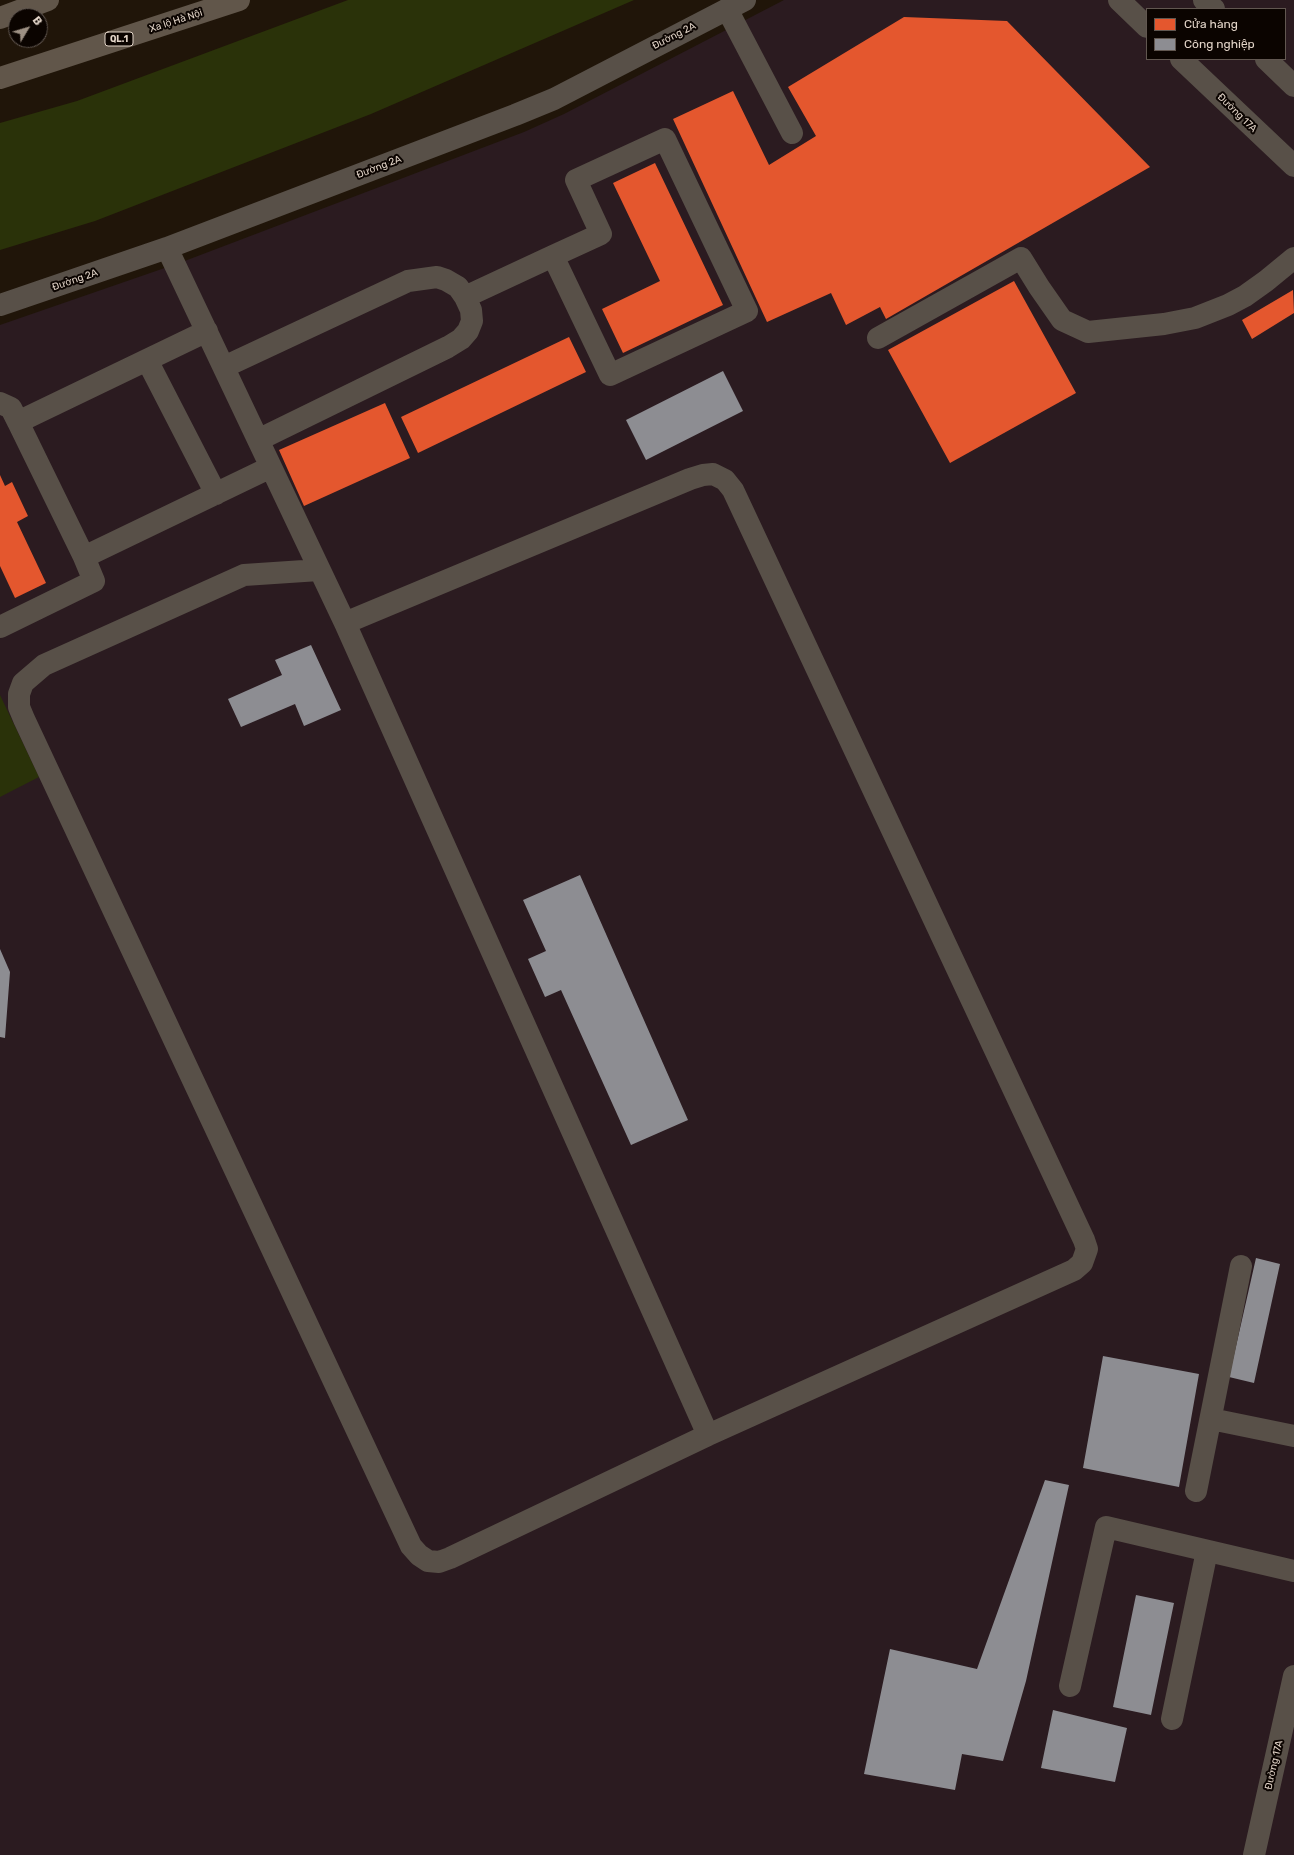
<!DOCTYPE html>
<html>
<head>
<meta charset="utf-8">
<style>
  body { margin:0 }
  #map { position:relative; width:1294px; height:1855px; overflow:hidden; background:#201509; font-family:Rubik,sans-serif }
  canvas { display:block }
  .legend { position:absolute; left:1146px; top:8px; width:140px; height:52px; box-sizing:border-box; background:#0b0400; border:1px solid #615750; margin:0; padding:5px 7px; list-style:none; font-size:12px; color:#e2d4c7 }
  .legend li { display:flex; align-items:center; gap:8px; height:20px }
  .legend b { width:20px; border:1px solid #615750 }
  .north { position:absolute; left:8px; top:8px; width:40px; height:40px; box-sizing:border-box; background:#0b0400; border:1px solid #615750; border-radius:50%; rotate:52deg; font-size:11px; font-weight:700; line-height:16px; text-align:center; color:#e2d4c7 }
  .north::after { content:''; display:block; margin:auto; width:14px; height:18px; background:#9e9184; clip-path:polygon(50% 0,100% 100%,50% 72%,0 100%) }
</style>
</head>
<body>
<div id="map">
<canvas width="1294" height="1855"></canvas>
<ul class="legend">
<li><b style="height:11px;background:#e4572e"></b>Cửa hàng</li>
<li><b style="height:11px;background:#8d8d92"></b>Công nghiệp</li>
</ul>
<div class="north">B</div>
</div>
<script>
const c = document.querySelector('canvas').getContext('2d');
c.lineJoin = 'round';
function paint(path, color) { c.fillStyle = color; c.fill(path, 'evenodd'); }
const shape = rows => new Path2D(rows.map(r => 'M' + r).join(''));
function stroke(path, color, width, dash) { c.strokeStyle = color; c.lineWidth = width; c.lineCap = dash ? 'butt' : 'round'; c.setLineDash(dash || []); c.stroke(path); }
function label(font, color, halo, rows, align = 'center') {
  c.font = font + ' Rubik,sans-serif'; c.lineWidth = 4; c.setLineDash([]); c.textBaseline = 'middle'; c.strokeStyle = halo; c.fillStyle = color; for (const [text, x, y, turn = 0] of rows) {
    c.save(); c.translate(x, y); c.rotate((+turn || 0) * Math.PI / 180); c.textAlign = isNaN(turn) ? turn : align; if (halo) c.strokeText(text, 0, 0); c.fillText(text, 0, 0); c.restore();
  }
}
paint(shape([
  [784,0,1294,0,1294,1855,0,1855,0,325,182,262,524,132,564,114],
  [1147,9,1285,9,1285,59,1147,59]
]), '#2b1b20');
paint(shape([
  [348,0,634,0,371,114,95,221,0,250,0,123,77,101],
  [0,695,39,777,0,797]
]), '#2a3209');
paint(shape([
  [904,17,1007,21,1150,167,886,319,880,307,846,325,831,293,767,322,673,119,733,91,769,165,816,136,788,87],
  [655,163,723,305,623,353,602,309,660,281,613,183],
  [1014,281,1076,393,950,463,888,350],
  [1293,290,1294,313,1252,339,1242,320],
  [569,337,586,372,418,453,401,417],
  [385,403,410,458,304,506,279,450],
  [0,475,5,486,12,482,28,516,17,522,46,583,15,598,0,566]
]), '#e4572e');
paint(shape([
  [723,371,743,411,646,460,626,420],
  [311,645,341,710,304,726,295,704,241,727,228,699,282,675,275,660],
  [580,875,688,1120,631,1145,561,990,545,997,528,959,546,951,523,900],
  [0,949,10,972,5,1038,0,1037],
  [1256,1258,1280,1264,1254,1383,1229,1377],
  [1103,1356,1199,1374,1179,1487,1083,1468],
  [1045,1480,1069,1485,1026,1681,1003,1761,962,1754,955,1790,864,1774,890,1649,977,1669],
  [1136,1595,1174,1603,1151,1715,1113,1707],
  [1053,1710,1127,1728,1115,1782,1041,1768]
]), '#8d8d92');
stroke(shape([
  [1119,0,1147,27],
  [1204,0,1214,9],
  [727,9,792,133],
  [1181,59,1294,166],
  [1266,59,1294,86],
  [167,248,345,623,708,1435,1074,1270,1082,1263,1087,1249,1084,1240,733,490,725,480,713,474,703,475,690,479,345,623],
  [465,297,553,256,601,234,576,180,665,139,747,311,610,375,553,256],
  [0,305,167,248,515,115,554,99,745,0],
  [207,331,18,422,84,557,271,467],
  [878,338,1021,258,1039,287,1062,320,1088,332,1164,324,1195,318,1228,305,1245,296,1266,281,1294,258],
  [147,360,216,494],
  [224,367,408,281,437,277,446,280,458,287,465,297,471,310,472,321,468,331,461,339,448,347,258,440],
  [0,403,11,408,18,422],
  [319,570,244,575,44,665,23,683,19,694,19,707,24,719,411,1546,419,1555,428,1561,439,1562,450,1558,708,1435],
  [0,627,94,581,84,557],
  [1211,1419,1294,1436],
  [1196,1491,1241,1266],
  [1070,1686,1106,1527,1294,1571],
  [1172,1719,1207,1551],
  [1254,1855,1294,1676]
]), '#585048', 22);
stroke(shape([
  [0,18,48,0],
  [0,78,239,0]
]), '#61564a', 22);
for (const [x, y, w] of [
  [119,39,28]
]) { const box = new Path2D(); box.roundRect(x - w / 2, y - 7, w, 14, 3); c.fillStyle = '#0b0400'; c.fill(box); stroke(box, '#e2d4c7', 1); }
label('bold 9px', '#e2d4c7', null, [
  ["QL.1",119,39]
]);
label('10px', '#e2d4c7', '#0b0400', [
  ["Xa lộ Hà Nội",176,21,-18],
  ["Đường 2A",674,36,-27],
  ["Đường 17A",1237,113,44],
  ["Đường 2A",379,167,-21],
  ["Đường 2A",75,280,-19],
  ["Đường 17A",1274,1765,-77]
]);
</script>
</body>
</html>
